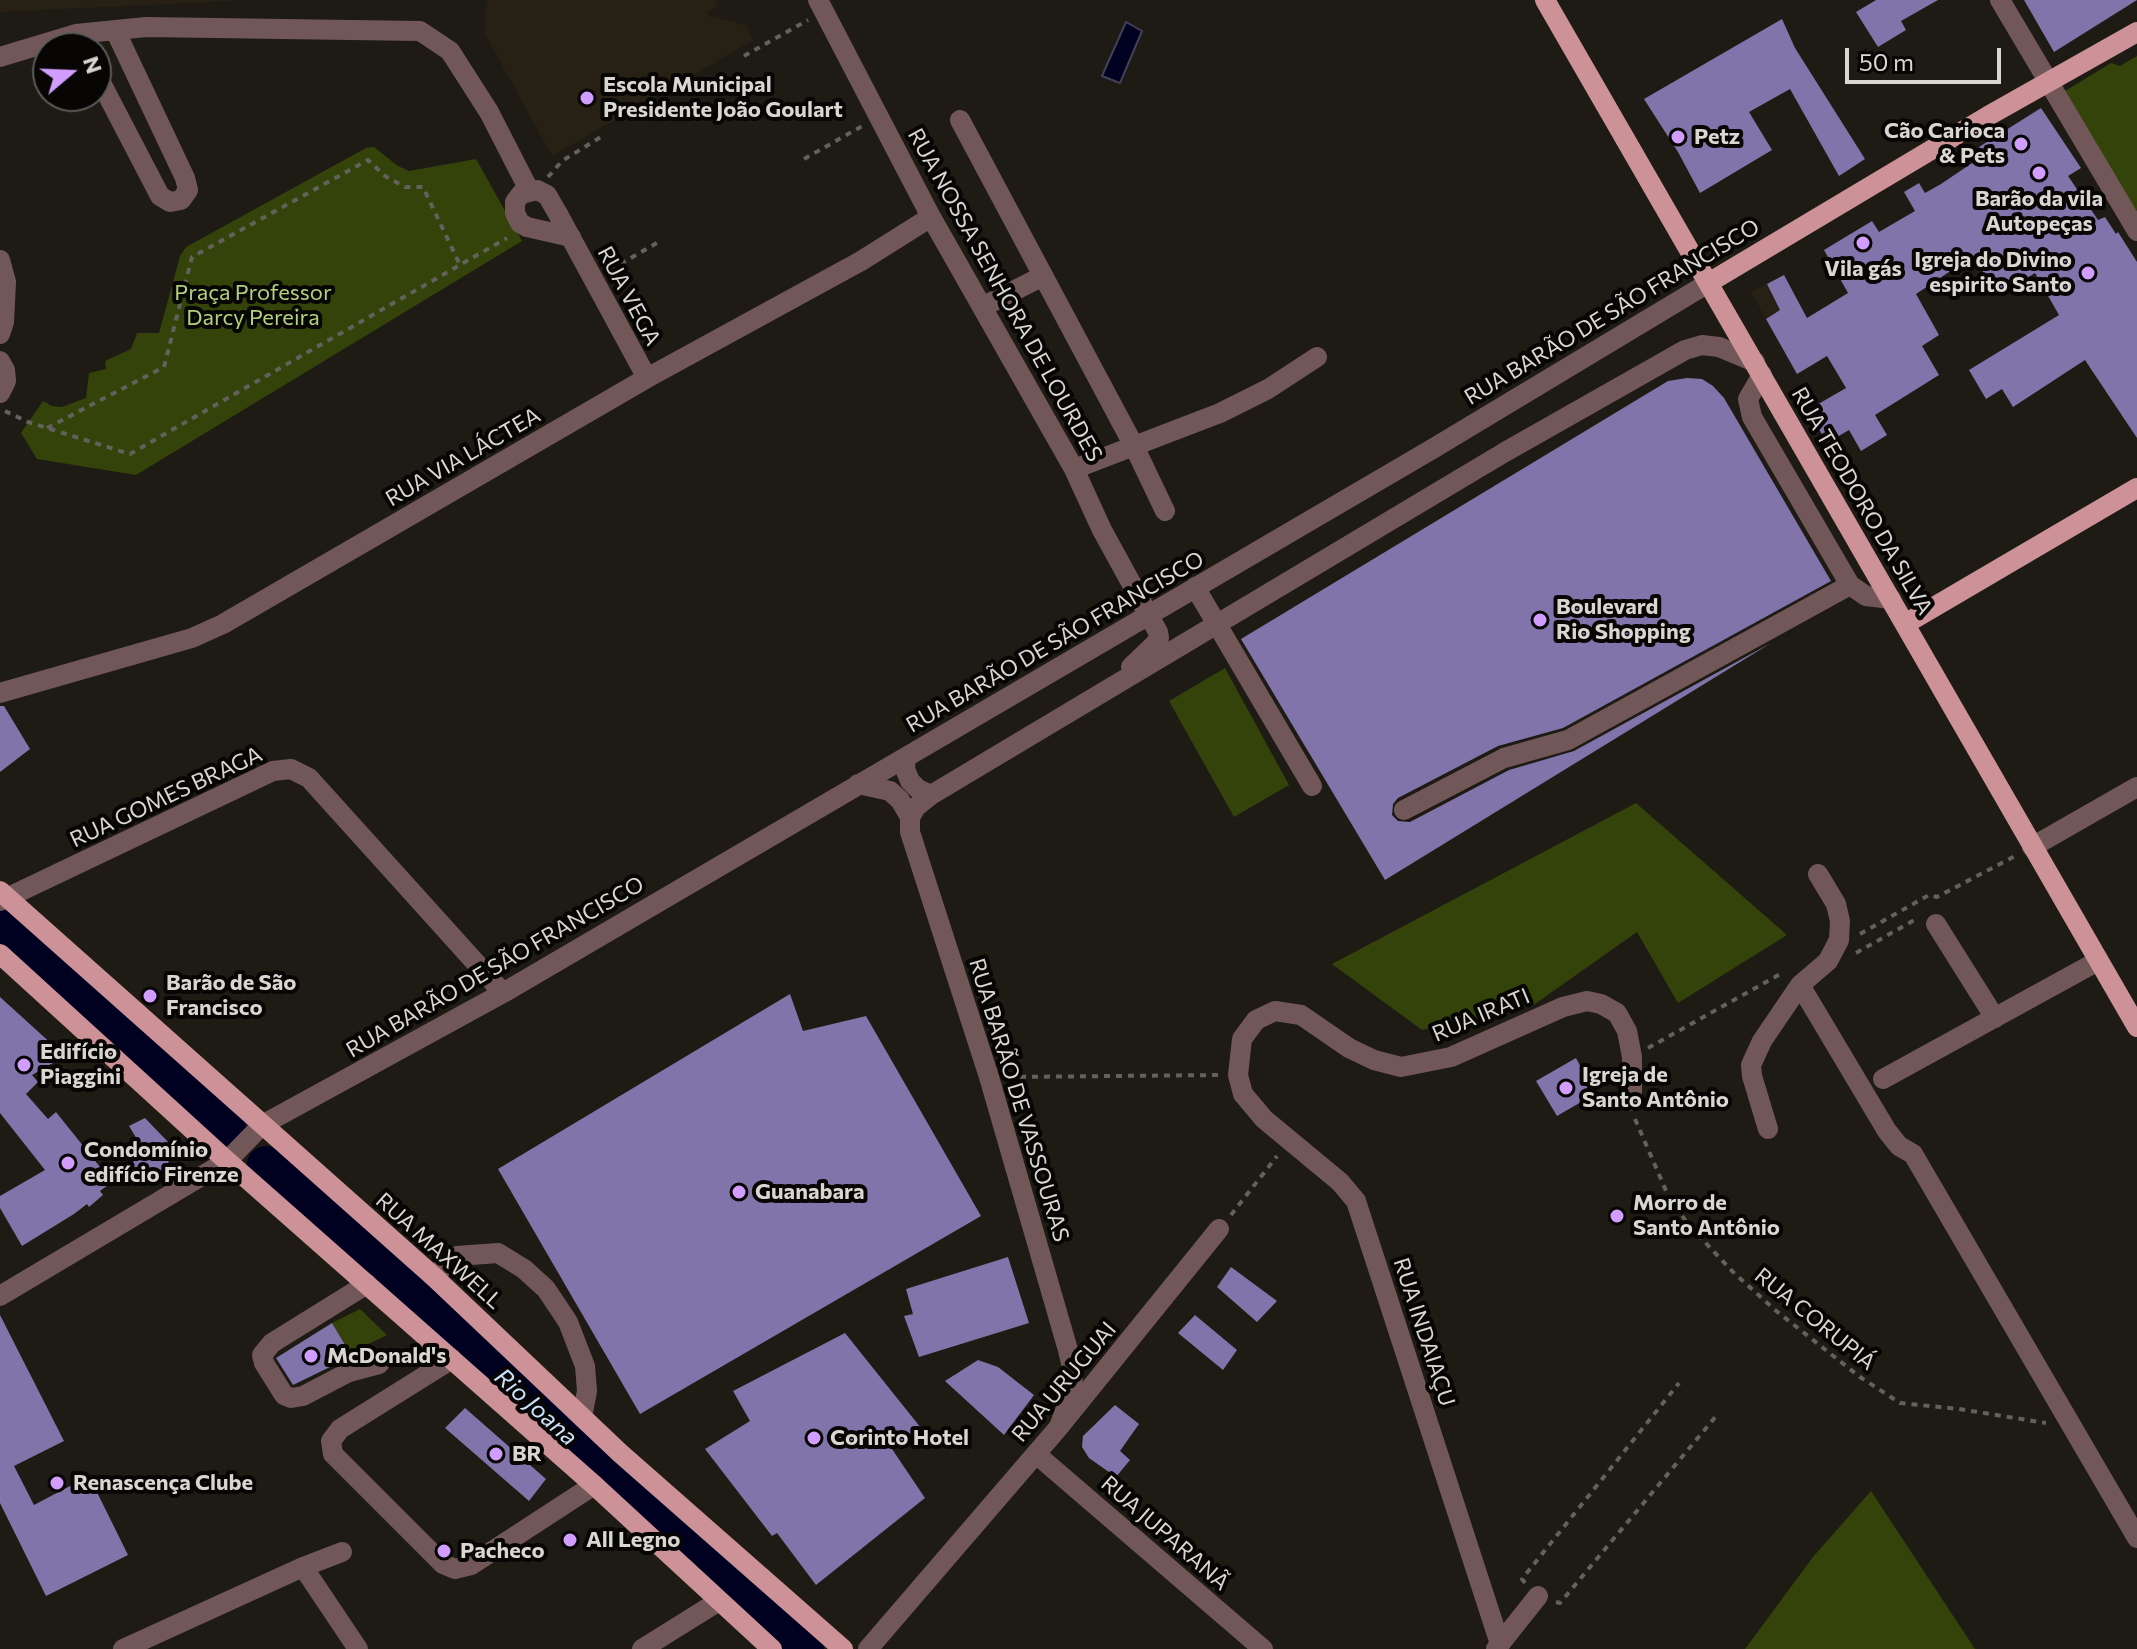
<!DOCTYPE html>
<html>
<head>
<meta charset="utf-8">
<style>
  body { margin:0 }
  #map { position:relative; width:2137px; height:1649px; overflow:hidden; background:#1e1b15; font-family:Commissioner,sans-serif }
  canvas { display:block }
  .north { position:absolute; left:32px; top:32px; width:80px; height:80px; box-sizing:border-box; background:#070604; border:2px solid #5b5a56; border-radius:50%; rotate:71deg; font-size:22px; font-weight:700; line-height:32px; text-align:center; color:#d9d7d2 }
  .north::after { content:''; display:block; margin:auto; width:28px; height:36px; background:#d19dfe; clip-path:polygon(50% 0,100% 100%,50% 72%,0 100%) }
  .scale { position:absolute; left:1845px; top:48px; width:156px; height:36px; box-sizing:border-box; border:4px solid #d9d7d2; border-top:0; padding-left:10px; font-size:24px; line-height:28px; white-space:nowrap; color:#d9d7d2; -webkit-text-stroke:6px #070604; paint-order:stroke }
</style>
</head>
<body>
<div id="map">
<canvas width="2137" height="1649"></canvas>
<div class="north">N</div>
<div class="scale">50 m</div>
</div>
<script>
const c = document.querySelector('canvas').getContext('2d');
c.lineJoin = 'round';
function paint(path, color) { c.fillStyle = color; c.fill(path, 'evenodd'); }
const shape = rows => new Path2D(rows.map(r => 'M' + r).join(''));
function stroke(path, color, width, dash) { c.strokeStyle = color; c.lineWidth = width; c.lineCap = dash ? 'butt' : 'round'; c.setLineDash(dash || []); c.stroke(path); }
function label(font, color, halo, rows, align = 'center') {
  c.font = font + ' Commissioner,sans-serif'; c.lineWidth = 8; c.setLineDash([]); c.textBaseline = 'middle'; c.strokeStyle = halo; c.fillStyle = color; for (const [text, x, y, turn = 0] of rows) {
    c.save(); c.translate(x, y); c.rotate((+turn || 0) * Math.PI / 180); c.textAlign = isNaN(turn) ? turn : align; if (halo) c.strokeText(text, 0, 0); c.fillText(text, 0, 0); c.restore();
  }
}
paint(shape([
  [0,0,249,0,0,12],
  [488,0,715,0,717,7,706,12,708,16,746,25,754,40,552,156,485,34,484,23],
  [1767,284,1780,310,1766,319,1751,292]
]), '#272115');
paint(shape([
  [2137,56,2137,219,2064,99,2065,91,2111,63,2120,66],
  [374,147,398,166,409,171,476,159,522,241,136,475,37,459,21,433,43,401,52,406,62,407,86,398,89,373,106,369,105,361,131,349,137,333,159,333,180,256,186,247,366,148],
  [1225,668,1289,785,1234,817,1169,701],
  [1636,803,1787,935,1678,1003,1637,932,1535,1004,1422,1030,1332,964],
  [360,1309,387,1335,350,1353,332,1323],
  [1871,1491,1975,1649,1745,1649,1813,1557]
]), '#33430a');
const water = shape([
  [1126,22,1142,31,1120,83,1102,76,1126,22]
]);
paint(water, '#000021');
stroke(water, '#414056', 2);
stroke(shape([
  [1,926,227,1129],
  [266,1165,805,1649]
]), '#000021', 38);
paint(shape([
  [1876,0,1938,0,1901,21,1906,30,1878,47,1856,12],
  [2024,0,2137,0,2054,52],
  [1782,19,1795,48,1865,159,1839,176,1790,89,1749,112,1772,150,1700,193,1678,152,1644,99],
  [2041,108,2081,168,2068,176,2098,220,2105,217,2116,234,2118,232,2137,262,2137,438,2085,360,2013,407,2002,389,1986,399,1969,370,2059,315,2035,273,2022,281,2021,279,1997,294,1973,256,1916,294,1939,335,1922,346,1939,375,1875,415,1887,435,1861,451,1849,430,1827,443,1808,410,1846,388,1827,356,1797,374,1766,319,1780,310,1767,284,1784,275,1807,318,1848,293,1824,250,1872,221,1879,232,1915,211,1904,192,1919,183,1925,193,1941,184,1984,155,1979,147],
  [1687,378,1702,379,1713,386,1724,398,1831,581,1563,728,1498,746,1398,798,1393,804,1392,815,1398,821,1410,822,1509,770,1574,751,1771,643,1385,880,1241,639,1668,381],
  [0,706,4,706,30,749,0,772],
  [790,994,803,1031,866,1016,981,1216,640,1414,498,1169],
  [0,997,65,1056,32,1075,38,1082,26,1094,48,1119,56,1112,112,1182,100,1191,103,1195,89,1207,87,1204,74,1214,22,1246,0,1208,0,1196,45,1170,0,1113],
  [1576,1058,1595,1094,1557,1116,1536,1081],
  [145,1118,170,1144,168,1166,142,1182,131,1163,146,1154,129,1126],
  [1008,1257,1029,1323,919,1357,904,1316,913,1314,906,1289],
  [1231,1267,1277,1301,1257,1322,1217,1287],
  [0,1315,64,1441,14,1466,34,1505,89,1476,128,1555,46,1596,0,1503],
  [1195,1315,1237,1350,1223,1370,1178,1333],
  [332,1323,350,1353,332,1366,293,1385,276,1358],
  [845,1333,921,1428,892,1449,925,1498,816,1585,777,1533,772,1536,705,1449,750,1421,733,1391],
  [978,1360,998,1367,1034,1395,1004,1435,945,1381],
  [1115,1405,1139,1424,1120,1451,1130,1460,1116,1477,1089,1458,1082,1447,1083,1436],
  [465,1408,546,1479,529,1501,445,1428]
]), '#8174aa');
stroke(shape([
  [744,56,808,20],
  [804,159,864,125],
  [548,177,562,161,604,135],
  [610,270,657,243],
  [5,411,28,422,130,454,507,238],
  [47,428,164,367,192,257,368,160,385,176,405,187,423,187,460,265],
  [1860,934,1929,895,1937,897,2017,855],
  [1856,953,1918,918],
  [1648,1048,1784,972],
  [1008,1077,1220,1075],
  [1635,1119,1667,1193,1687,1223,1732,1271,1775,1310,1860,1377,1900,1403,1959,1409,2046,1423],
  [1231,1215,1277,1156],
  [1525,1583,1522,1579,1679,1383],
  [1556,1602,1560,1603,1717,1415]
]), '#63615b', 4, [6, 6]);
stroke(shape([
  [818,0,931,217,1074,469,1102,530,1158,632,1159,638,1155,644,1131,667],
  [2000,0,2137,231],
  [0,57,76,34,146,27,420,31,450,51,489,112,529,190],
  [96,73,160,196,170,202,181,200,188,190,185,178,115,30],
  [960,120,1134,446,1165,511],
  [571,237,527,227,520,223,515,213,515,202,521,194,537,190,547,195,558,214,647,378],
  [0,260,6,282,4,322,0,334],
  [982,307,1043,276],
  [0,361,5,370,6,381,0,393],
  [1762,375,1748,399,1752,417,1850,585,1866,596,1891,599],
  [1074,469,1220,413,1268,389,1317,357],
  [1195,587,1312,786],
  [0,693,192,638,223,624,647,378,861,261,931,217],
  [906,757,905,769,910,781,918,789,931,795],
  [858,784,890,791,900,800,910,817],
  [1404,810,1504,758,1568,740,1850,585],
  [2032,847,2137,787],
  [1818,874,1836,904,1840,921,1839,940,1828,961,1800,985,1887,1131,1899,1146,1913,1154,2137,1538],
  [0,901,273,771,291,769,309,778,503,993],
  [1936,924,1995,1018],
  [1883,1079,2098,961],
  [1768,1129,1752,1076,1751,1065,1762,1041,1800,985],
  [433,1276,457,1256,498,1253,524,1269,546,1289,568,1322,585,1366,587,1391,582,1417],
  [367,1284,272,1343,262,1355,264,1363,284,1395,291,1398,303,1396,349,1372,379,1364],
  [0,1296,227,1161,262,1125,503,993,1434,448,1710,282],
  [452,1359,340,1429,331,1441,333,1454,443,1564,455,1569,471,1565,594,1485],
  [1059,1427,1072,1392,1073,1372,1068,1350,989,1077,910,832,910,817,916,807,931,795,1505,452,1685,350,1702,345,1719,347,1755,362],
  [1036,1454,1263,1649],
  [303,1567,358,1649],
  [1500,1644,1356,1201,1340,1182,1264,1119,1243,1094,1238,1075,1242,1039,1256,1020,1275,1011,1301,1015,1349,1048,1374,1060,1401,1067,1451,1057,1563,1007,1587,1001,1601,1004,1617,1013,1627,1031,1632,1057,1632,1101],
  [123,1649,303,1567,342,1552],
  [642,1649,719,1601],
  [868,1649,1059,1427,1219,1229],
  [1496,1649,1538,1596]
]), '#725759', 20);
stroke(shape([
  [1545,0,2137,1027],
  [1710,282,1988,116,2137,32],
  [1905,624,2137,488],
  [0,891,433,1276,620,1453,843,1649],
  [0,954,227,1161,594,1485,772,1649]
]), '#cc9297', 20);
for (const [x, y, r, color] of [
  [587,98,8,"#d19dfe"],
  [1678,137,8,"#d19dfe"],
  [2021,144,8,"#d19dfe"],
  [2039,173,8,"#d19dfe"],
  [1863,243,8,"#d19dfe"],
  [2088,273,8,"#d19dfe"],
  [1540,620,8,"#d19dfe"],
  [150,996,8,"#d19dfe"],
  [24,1065,8,"#d19dfe"],
  [1566,1088,8,"#d19dfe"],
  [68,1163,8,"#d19dfe"],
  [739,1192,8,"#d19dfe"],
  [1617,1216,8,"#d19dfe"],
  [311,1356,8,"#d19dfe"],
  [814,1438,8,"#d19dfe"],
  [496,1454,8,"#d19dfe"],
  [57,1483,8,"#d19dfe"],
  [570,1540,8,"#d19dfe"],
  [444,1551,8,"#d19dfe"]
]) { const dot = new Path2D(); dot.arc(x, y, r, 0, 2 * Math.PI); c.fillStyle = color; c.fill(dot); stroke(dot, '#070604', 3); }
label('bold 22px', '#d9d7d2', '#070604', [
  ["Escola Municipal",603,85],
  ["Presidente João Goulart",603,110],
  ["Cão Carioca",2005,131,"right"],
  ["& Pets",2005,156,"right"],
  ["Petz",1694,137],
  ["Barão da vila",2039,199,"center"],
  ["Autopeças",2039,224,"center"],
  ["Igreja do Divino",2072,260,"right"],
  ["espirito Santo",2072,285,"right"],
  ["Vila gás",1863,269,"center"],
  ["Boulevard",1556,607],
  ["Rio Shopping",1556,632],
  ["Barão de São",166,983],
  ["Francisco",166,1008],
  ["Edifício",40,1052],
  ["Piaggini",40,1077],
  ["Igreja de",1582,1075],
  ["Santo Antônio",1582,1100],
  ["Condomínio",84,1150],
  ["edifício Firenze",84,1175],
  ["Guanabara",755,1192],
  ["Morro de",1633,1203],
  ["Santo Antônio",1633,1228],
  ["McDonald's",327,1356],
  ["Corinto Hotel",830,1438],
  ["BR",512,1454],
  ["Renascença Clube",73,1483],
  ["All Legno",586,1540],
  ["Pacheco",460,1551]
], 'left');
label('22px', '#b3d07d', '#070604', [
  ["Praça Professor",253,293],
  ["Darcy Pereira",253,318]
]);
label('22px', '#d9d7d2', '#070604', [
  ["RUA NOSSA SENHORA DE LOURDES",1005,295,61],
  ["RUA VEGA",629,296,62],
  ["RUA BARÃO DE SÃO FRANCISCO",1612,312,-31],
  ["RUA VIA LÁCTEA",463,457,-30],
  ["RUA TEODORO DA SILVA",1862,501,60],
  ["RUA BARÃO DE SÃO FRANCISCO",1055,642,-30],
  ["RUA GOMES BRAGA",166,797,-25],
  ["RUA BARÃO DE SÃO FRANCISCO",495,967,-30],
  ["RUA IRATI",1481,1015,-23],
  ["RUA BARÃO DE VASSOURAS",1019,1100,73],
  ["RUA MAXWELL",439,1251,42],
  ["RUA CORUPIÁ",1815,1319,39],
  ["RUA INDAIAÇU",1424,1332,72],
  ["RUA URUGUAI",1064,1382,-50],
  ["RUA JUPARANÃ",1165,1533,41]
]);
label('italic 24px', '#cbe1fd', '#070604', [
  ["Rio Joana",536,1407,42]
]);
</script>
</body>
</html>
